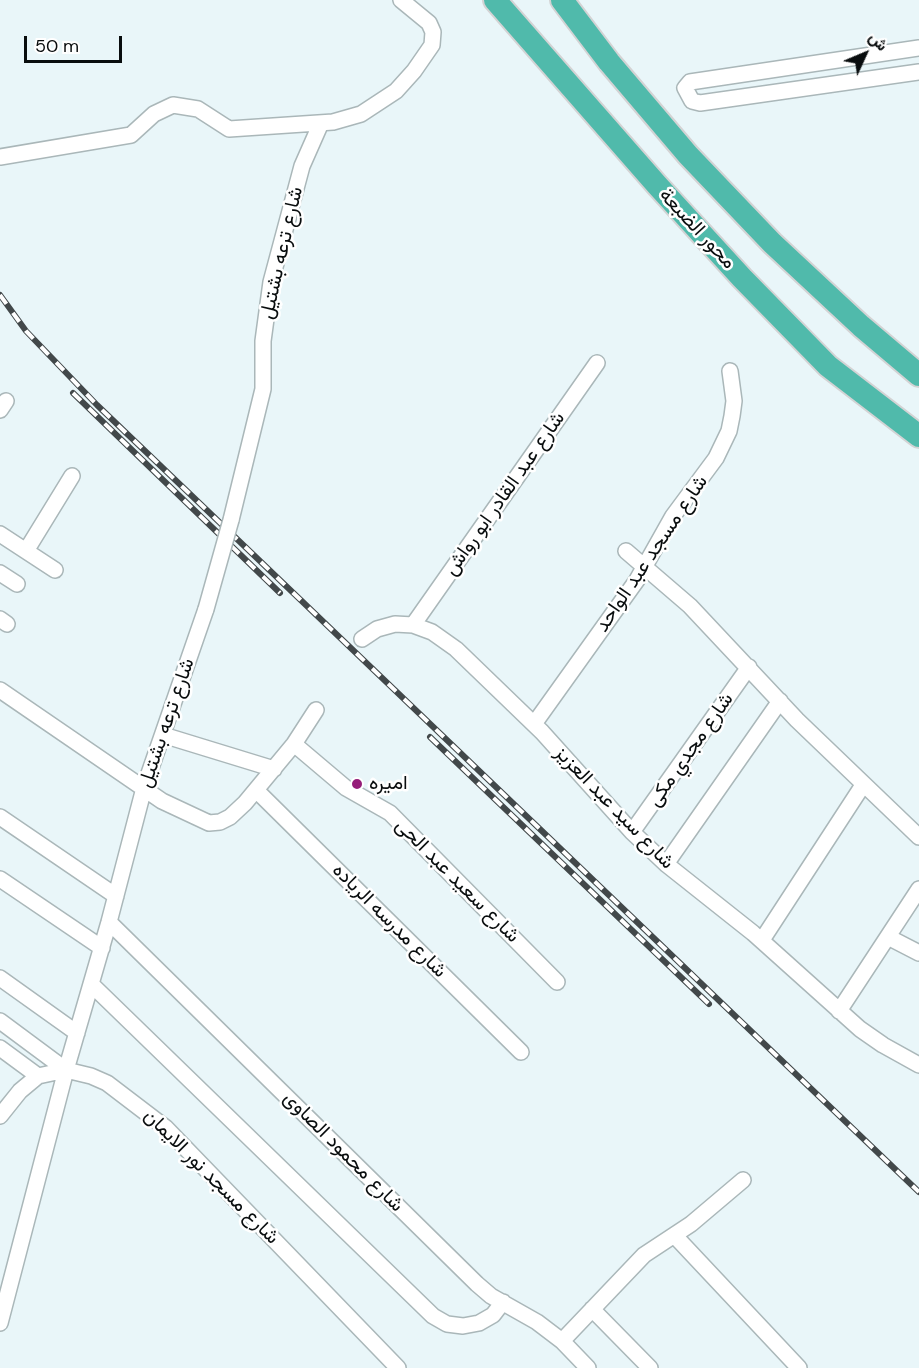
<!DOCTYPE html>
<html>
<head>
<meta charset="utf-8">
<style>
  body { margin:0 }
  #map { position:relative; width:919px; height:1368px; overflow:hidden; background:#e9f6f9; font-family:"DM Sans",Vazirmatn,sans-serif }
  canvas { display:block }
  .north { position:absolute; left:835px; top:24px; width:60px; height:60px; -webkit-text-stroke:4px #fff; paint-order:stroke; rotate:46deg; font-size:16px; font-weight:700; line-height:24px; text-align:center; color:#090d0e }
  .north::after { content:''; display:block; margin:auto; width:21px; height:27px; background:#090d0e; clip-path:polygon(50% 0,100% 100%,50% 72%,0 100%) }
  .scale { position:absolute; left:24px; top:36px; width:98px; height:27px; box-sizing:border-box; border:3px solid #090d0e; border-top:0; padding-left:8px; font-size:18px; line-height:21px; white-space:nowrap; color:#090d0e; -webkit-text-stroke:4px #fff; paint-order:stroke }
</style>
</head>
<body>
<div id="map">
<canvas width="919" height="1368"></canvas>
<div class="north">ش</div>
<div class="scale">50 m</div>
</div>
<script>
const c = document.querySelector('canvas').getContext('2d');
c.lineJoin = 'round';
const shape = rows => new Path2D(rows.map(r => 'M' + r).join(''));
function stroke(path, color, width, dash) { c.strokeStyle = color; c.lineWidth = width; c.lineCap = dash ? 'butt' : 'round'; c.setLineDash(dash || []); c.stroke(path); }
function label(font, color, halo, rows, align = 'center') {
  c.font = font + ' "DM Sans",Vazirmatn,sans-serif'; c.lineWidth = 5; c.setLineDash([]); c.textBaseline = 'middle'; c.strokeStyle = halo; c.fillStyle = color; for (const [text, x, y, turn = 0] of rows) {
    c.save(); c.translate(x, y); c.rotate((+turn || 0) * Math.PI / 180); c.textAlign = isNaN(turn) ? turn : align; if (halo) c.strokeText(text, 0, 0); c.fillText(text, 0, 0); c.restore();
  }
}
const minor = shape([
  [919,48,690,82,685,88,692,101,700,103,919,72],
  [0,157,131,135,154,114,173,105,198,109,229,129,333,122,361,114,396,91,414,71,432,45,433,32,429,23,401,0],
  [0,410,6,401],
  [231,520,263,389,263,341,271,282,302,166,321,123],
  [0,534,55,570],
  [26,551,72,476],
  [626,551,690,606,797,720,919,837],
  [0,573,17,584],
  [0,619,7,624],
  [413,625,597,363],
  [362,639,377,629,395,624,413,625,432,632,456,649,542,732,632,832,666,864,753,933,860,1029,883,1045,919,1065],
  [0,690,162,801,209,823,220,822,230,817,245,803,294,744,316,710],
  [534,724,637,580,673,516,716,458,729,431,732,416,734,401,730,371],
  [163,735,274,769],
  [294,744,346,788,390,813,557,982],
  [256,790,521,1052],
  [0,817,116,896],
  [632,832,749,667],
  [666,864,780,701],
  [0,879,102,948],
  [109,922,477,1284,491,1296,537,1322,562,1341,588,1368],
  [888,937,919,953],
  [762,940,863,785],
  [0,978,77,1033],
  [91,984,433,1316,447,1324,463,1326,479,1323,493,1315,503,1302],
  [839,1011,919,889],
  [0,1021,66,1070],
  [0,1048,38,1076],
  [0,1116,20,1091,38,1076,66,1070,91,1076,107,1083,166,1128,398,1368],
  [675,1236,799,1368],
  [592,1309,650,1368],
  [0,1323,66,1070,109,922,144,788,206,609],
  [562,1341,644,1255,691,1224,743,1180]
]);
const highway = shape([
  [495,0,657,185,742,278,828,366,919,436],
  [562,0,609,62,688,155,772,243,861,326,919,375]
]);
stroke(minor, '#aab7b9', 18);
stroke(highway, '#d3d3d4', 26);
stroke(minor, '#fff', 15);
stroke(highway, '#50baab', 22);
const rail = shape([
  [0,295,26,331,97,405,919,1192],
  [73,393,280,593],
  [430,737,709,1004]
]);
stroke(rail, '#42484a', 6);
stroke(rail, '#fff', 4, [11]);
const minorBridge = shape([
  [206,609,231,520]
]);
stroke(minorBridge, '#aab7b9', 18, []);
stroke(minorBridge, '#fff', 15);
for (const [x, y, r, color] of [
  [357,784,6,"#951d79"]
]) { const dot = new Path2D(); dot.arc(x, y, r, 0, 2 * Math.PI); c.fillStyle = color; c.fill(dot); stroke(dot, '#fff', 2); }
label('20px', '#090d0e', '#fff', [
  ["محور الضبعة",697,229,47],
  ["شارع ترعه بشتيل",282,253,-77],
  ["شارع عبد القادر ابو رواش",505,494,-55],
  ["شارع مسجد عبد الواحد",652,554,-56],
  ["شارع ترعه بشتيل",167,723,-71],
  ["شارع مجدي مكى",691,750,-55],
  ["شارع سيد عبد العزيز",614,808,46],
  ["شارع سعيد عبد الحى",457,881,45],
  ["شارع مدرسه الرياده",389,921,45],
  ["شارع محمود الصاوى",343,1152,45],
  ["شارع مسجد نور الايمان",211,1177,45]
]);
label('20px', '#090d0e', '#fff', [
  ["اميره",369,784]
], 'left');
</script>
</body>
</html>
